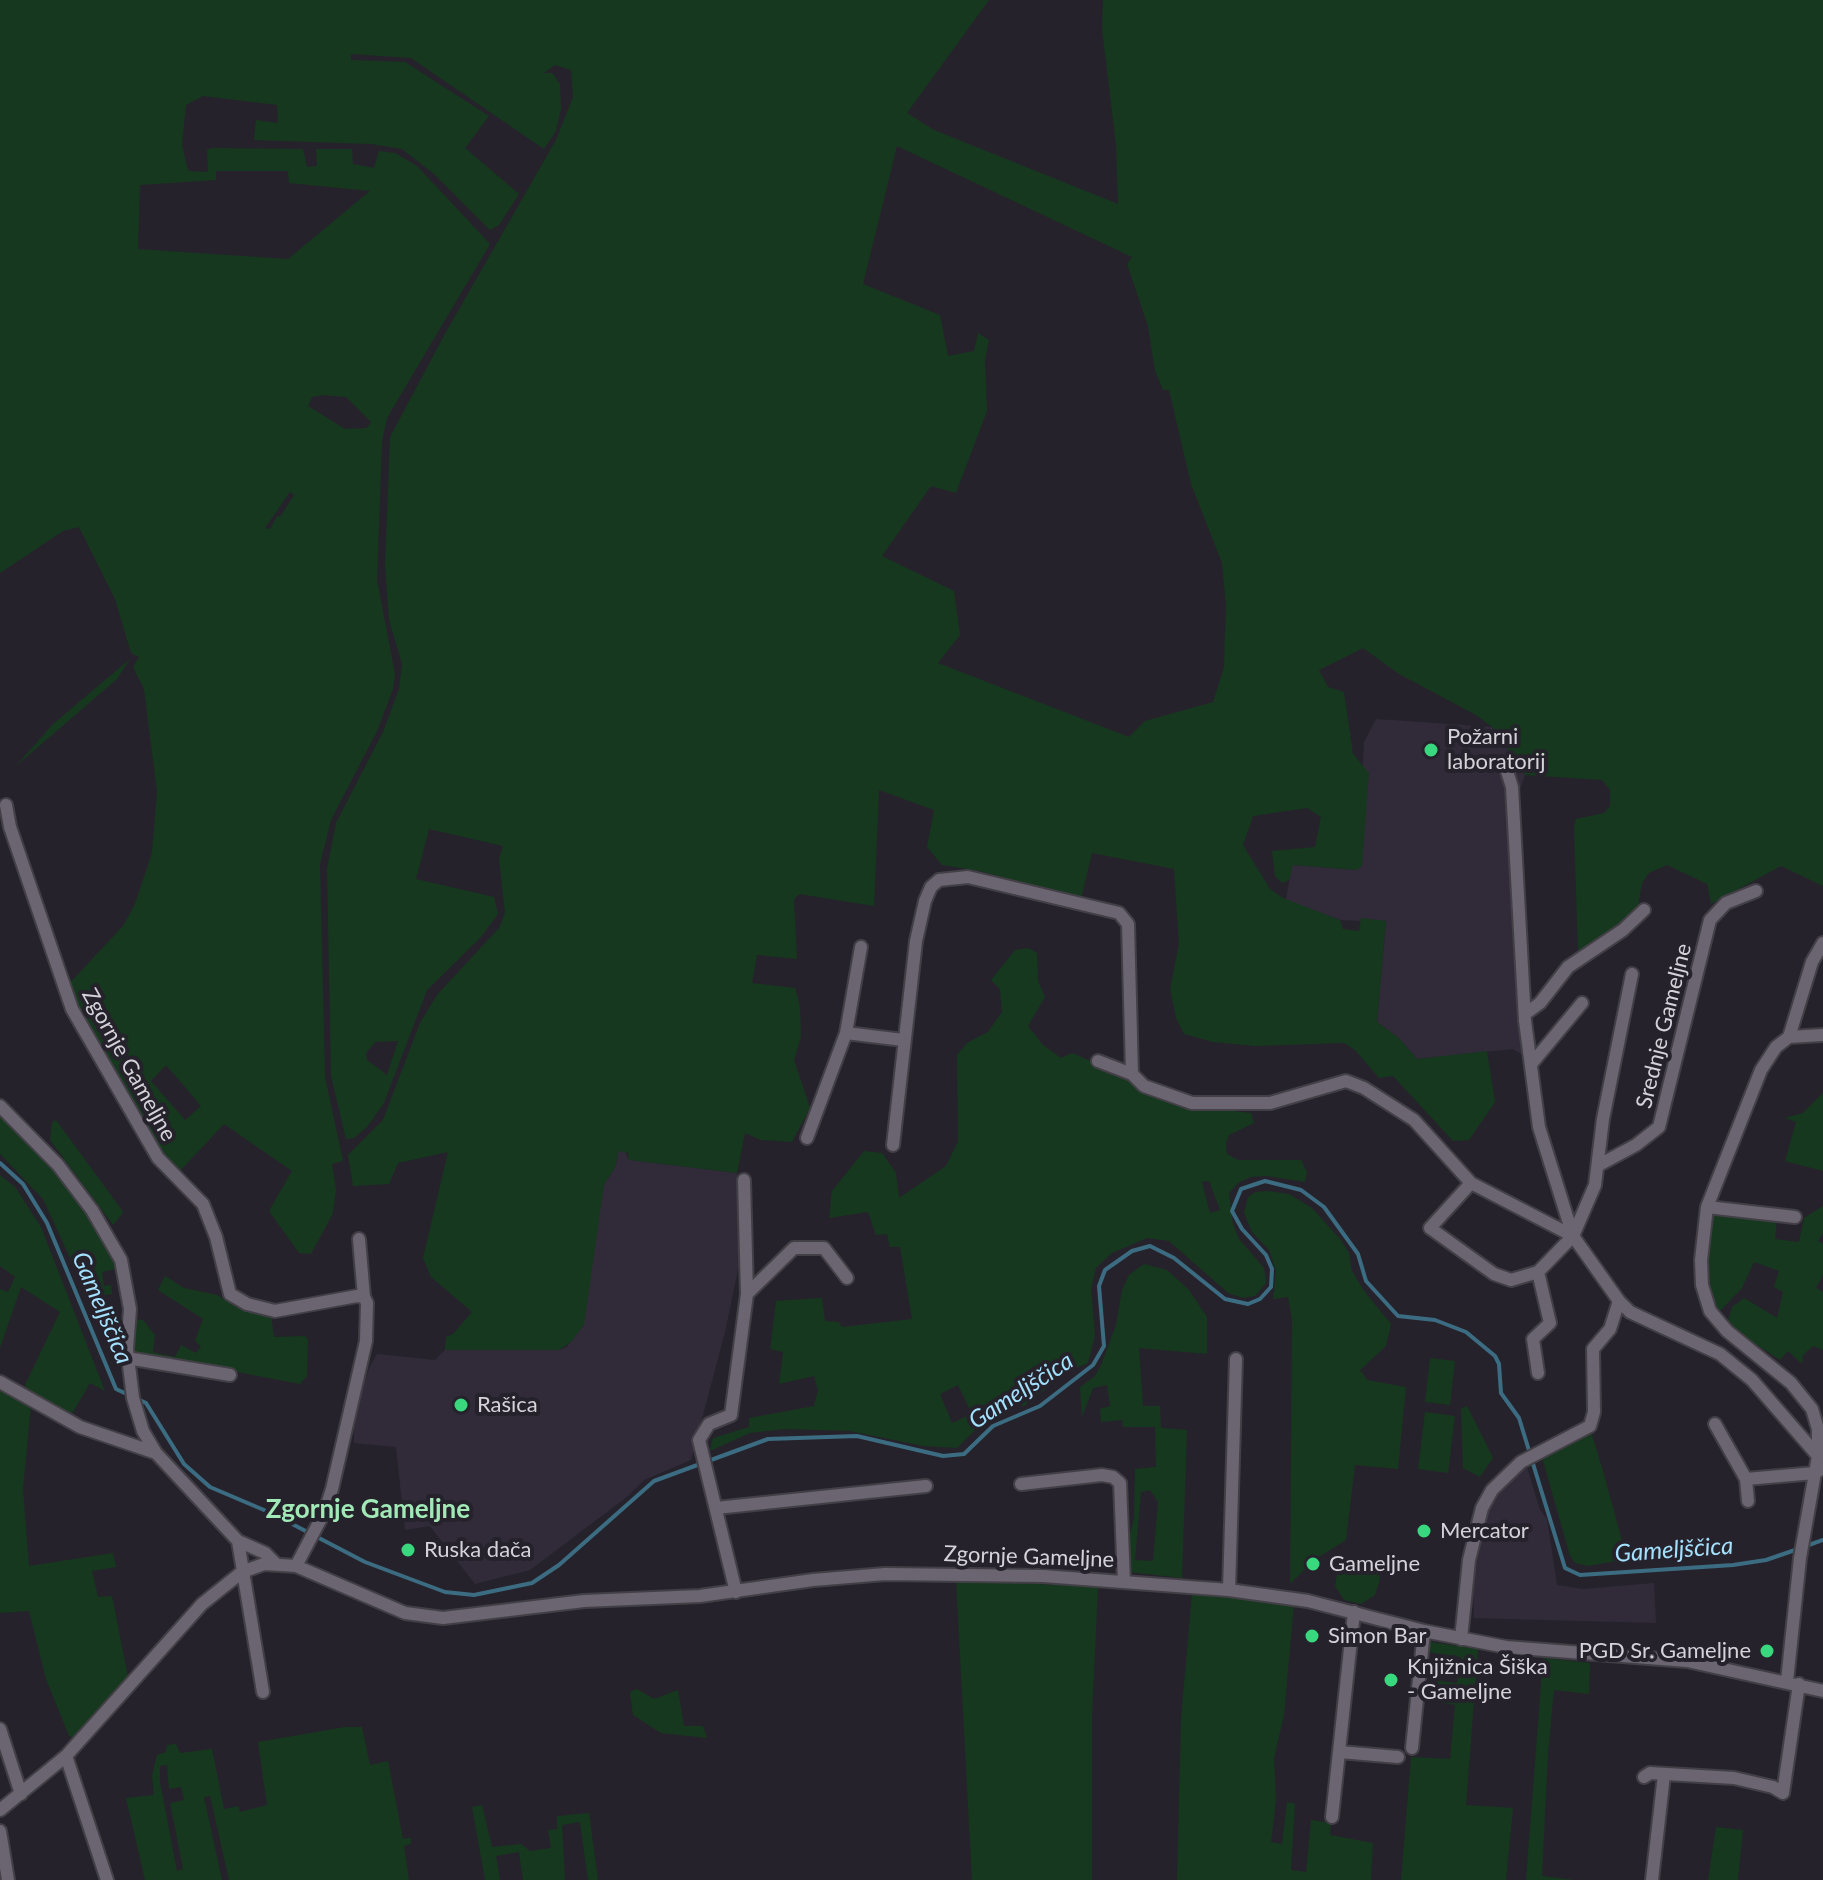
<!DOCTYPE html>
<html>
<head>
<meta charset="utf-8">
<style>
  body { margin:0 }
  canvas { display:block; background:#25222b }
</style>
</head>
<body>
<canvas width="1823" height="1880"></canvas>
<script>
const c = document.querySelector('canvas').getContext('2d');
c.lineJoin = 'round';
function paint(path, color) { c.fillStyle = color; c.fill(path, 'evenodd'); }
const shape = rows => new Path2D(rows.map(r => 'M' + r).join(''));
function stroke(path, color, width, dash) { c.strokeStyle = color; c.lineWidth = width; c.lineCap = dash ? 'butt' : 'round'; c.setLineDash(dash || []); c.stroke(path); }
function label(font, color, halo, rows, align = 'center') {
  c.font = font + ' Lato,sans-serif'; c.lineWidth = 8; c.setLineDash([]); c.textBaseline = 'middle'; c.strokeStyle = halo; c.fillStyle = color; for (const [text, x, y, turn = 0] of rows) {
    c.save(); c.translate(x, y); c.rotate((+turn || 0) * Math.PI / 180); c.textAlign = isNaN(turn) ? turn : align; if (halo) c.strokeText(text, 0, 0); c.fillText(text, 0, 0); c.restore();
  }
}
paint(shape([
  [1376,719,1492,727,1525,775,1516,802,1529,1003,1535,1052,1527,1058,1513,1049,1417,1059,1399,1038,1377,1022,1386,922,1340,920,1286,900,1292,865,1357,870,1364,742],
  [624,1150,629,1160,737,1173,743,1245,725,1332,691,1460,644,1480,628,1496,530,1570,475,1584,430,1526,405,1530,396,1447,354,1443,354,1416,369,1368,377,1354,435,1360,445,1350,559,1350,567,1347,577,1331,604,1185,616,1166,618,1151],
  [1526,1464,1540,1510,1547,1519,1557,1585,1584,1589,1654,1583,1656,1623,1474,1618,1473,1584,1487,1510,1496,1493]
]), '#312b39');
paint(shape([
  [0,0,989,0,907,113,934,130,1118,204,1116,145,1102,29,1103,0,1823,0,1823,886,1781,866,1711,904,1707,884,1667,865,1649,873,1642,883,1638,907,1606,938,1581,954,1578,951,1574,827,1576,819,1604,813,1610,806,1610,790,1602,780,1525,775,1492,727,1476,715,1399,674,1363,648,1319,670,1328,687,1344,692,1353,754,1369,773,1362,866,1357,870,1293,865,1289,880,1282,883,1275,876,1272,851,1315,847,1321,817,1307,808,1253,816,1243,845,1270,889,1283,898,1340,920,1343,929,1359,931,1361,918,1386,921,1377,1022,1399,1038,1417,1059,1487,1051,1495,1102,1469,1140,1453,1141,1393,1076,1379,1078,1355,1050,1344,1043,1255,1046,1213,1042,1184,1034,1176,1018,1170,989,1179,944,1174,869,1092,853,1081,899,980,871,942,865,927,847,934,810,879,790,874,906,799,894,794,899,797,959,757,955,752,983,795,988,800,1007,801,1037,794,1060,810,1108,792,1142,761,1140,745,1133,737,1173,629,1160,628,1153,618,1151,616,1166,604,1185,584,1325,571,1342,559,1350,445,1350,446,1337,453,1334,472,1312,431,1277,423,1258,448,1152,398,1163,389,1184,353,1186,348,1155,383,1120,420,1023,437,995,499,928,505,913,499,859,503,846,429,829,416,879,494,897,498,914,481,937,427,990,384,1103,367,1127,354,1138,346,1139,331,1076,327,869,336,823,383,732,399,689,402,664,389,620,385,565,390,437,446,332,556,140,573,97,571,70,555,65,544,73,552,73,560,84,561,109,556,131,544,149,411,58,351,54,351,60,405,62,489,116,465,148,519,194,499,225,490,230,434,174,402,149,371,144,254,140,256,120,278,123,277,105,203,96,186,105,182,145,188,171,208,172,207,150,211,148,303,149,307,167,317,166,316,149,352,149,353,164,374,168,379,151,395,153,417,166,490,244,387,418,382,441,377,580,395,674,393,689,377,731,331,820,320,864,325,1077,343,1161,332,1164,336,1190,333,1213,311,1254,299,1253,269,1211,292,1171,224,1124,178,1173,166,1162,96,1050,68,985,123,926,135,904,152,853,157,792,144,689,133,667,139,657,131,653,115,599,79,527,63,531,0,573],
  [897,146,1132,257,1127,264,1148,326,1155,371,1163,390,1169,390,1191,484,1222,563,1226,605,1224,667,1213,702,1145,721,1129,737,938,663,960,635,954,591,882,556,931,486,956,493,987,411,985,360,989,340,978,333,974,351,948,356,940,315,863,284],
  [216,171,288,171,289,183,370,191,288,259,138,249,140,185,216,180],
  [323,395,346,397,371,422,367,428,345,429,308,406,312,397],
  [290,492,294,495,280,517,277,516,270,529,265,528],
  [398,1041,387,1075,367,1060,366,1053,375,1042],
  [166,1065,201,1106,185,1120,151,1081],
  [130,659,117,679,16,766,53,724],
  [1028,948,1037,953,1038,981,1045,997,1028,1026,1043,1045,1061,1058,1072,1053,1197,1107,1251,1113,1254,1123,1229,1135,1226,1143,1227,1154,1238,1160,1301,1160,1307,1172,1305,1182,1267,1176,1251,1177,1238,1183,1229,1193,1233,1225,1239,1239,1264,1268,1266,1283,1255,1296,1243,1298,1228,1293,1169,1241,1147,1238,1112,1253,1096,1268,1091,1289,1095,1335,1088,1363,1065,1373,1023,1407,1017,1397,1006,1402,1009,1413,984,1421,957,1448,923,1446,850,1431,785,1429,750,1433,710,1451,713,1438,749,1427,749,1418,814,1406,818,1390,814,1376,779,1384,783,1352,770,1349,776,1301,822,1298,825,1321,839,1322,842,1327,912,1319,900,1247,890,1247,887,1234,876,1235,868,1212,829,1218,832,1191,864,1151,882,1153,896,1173,899,1198,946,1166,958,1141,957,1055,967,1043,988,1032,1002,1012,1000,989,991,980,1015,950],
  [1209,1181,1220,1210,1210,1213,1202,1182],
  [958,1385,972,1414,952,1423,940,1394],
  [1823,1093,1823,1171,1785,1161,1796,1122,1785,1118,1803,1113],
  [0,1111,69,1185,113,1254,122,1288,119,1288,115,1269,102,1272,104,1286,111,1285,112,1294,104,1295,102,1307,92,1306,43,1199,0,1154],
  [56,1120,121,1209,123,1213,113,1225,50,1140,52,1122],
  [0,1175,15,1187,41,1227,105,1391,90,1383,69,1419,28,1394,25,1385,60,1312,21,1287,0,1348,0,1289,8,1292,15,1277,0,1266],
  [1268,1191,1289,1194,1312,1208,1340,1239,1349,1253,1352,1271,1364,1291,1391,1324,1386,1346,1360,1370,1367,1380,1406,1387,1398,1469,1355,1465,1346,1540,1314,1560,1290,1584,1292,1320,1288,1297,1273,1299,1276,1271,1269,1250,1252,1232,1244,1213,1248,1197,1255,1192],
  [1823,1206,1823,1233,1818,1241,1823,1244,1823,1275,1816,1288,1823,1292,1823,1350,1813,1346,1803,1355,1802,1364,1788,1351,1780,1360,1745,1337,1728,1321,1732,1307,1744,1298,1777,1318,1783,1292,1774,1287,1779,1271,1754,1262,1742,1288,1719,1312,1712,1300,1706,1265,1712,1213,1777,1219,1775,1239,1799,1242,1804,1218],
  [1144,1264,1167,1270,1189,1290,1207,1317,1207,1354,1139,1348,1143,1406,1160,1406,1161,1428,1187,1430,1182,1578,1129,1572,1127,1546,1134,1518,1135,1469,1156,1467,1155,1427,1123,1427,1122,1420,1101,1422,1100,1409,1110,1406,1107,1385,1093,1388,1082,1417,1080,1387,1095,1376,1101,1365,1116,1325,1122,1290,1129,1275],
  [1150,1490,1158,1502,1153,1561,1135,1560,1141,1492],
  [165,1276,184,1288,217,1295,235,1306,271,1316,274,1337,305,1336,308,1340,307,1376,300,1384,133,1352,134,1319,143,1320,155,1335,153,1352,175,1357,181,1345,196,1353,201,1346,195,1341,203,1319,158,1290],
  [1430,1358,1455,1361,1450,1405,1425,1402],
  [0,1387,31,1404,23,1490,29,1566,113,1553,116,1567,92,1571,98,1597,112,1596,128,1677,75,1739,69,1736,46,1679,29,1611,0,1613],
  [1467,1406,1493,1458,1480,1477,1463,1468,1461,1409],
  [1425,1412,1455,1416,1448,1473,1418,1469],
  [1588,1432,1591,1432,1603,1471,1627,1559,1588,1566,1575,1563,1570,1556,1542,1457],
  [1354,1558,1352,1567,1364,1569,1366,1560,1376,1567,1380,1579,1375,1595,1361,1604,1344,1600,1335,1586,1338,1569],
  [956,1580,1098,1587,1092,1715,1092,1880,972,1880],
  [1192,1594,1294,1604,1284,1715,1274,1758,1276,1800,1271,1842,1282,1844,1287,1802,1295,1804,1291,1870,1306,1872,1311,1820,1331,1823,1330,1835,1373,1843,1371,1880,1177,1880,1181,1719],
  [1430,1642,1478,1649,1466,1805,1513,1808,1506,1880,1401,1880,1411,1757,1450,1759,1455,1705,1431,1701,1433,1680,1457,1683,1461,1657,1427,1652],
  [1543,1658,1590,1663,1589,1694,1554,1690,1548,1753,1542,1876,1574,1880,1526,1880],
  [637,1689,654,1699,678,1690,684,1726,703,1726,707,1738,661,1733,633,1715,630,1692],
  [345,1727,362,1727,370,1765,388,1761,403,1839,411,1838,411,1844,404,1846,409,1880,229,1880,210,1796,204,1797,222,1880,145,1880,126,1798,154,1795,152,1776,157,1755,166,1752,167,1745,176,1744,180,1753,212,1749,224,1809,238,1806,240,1812,267,1805,258,1742],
  [167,1765,169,1789,181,1787,184,1800,170,1803,183,1869,177,1871,160,1782,160,1766],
  [482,1805,492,1847,521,1844,530,1851,551,1848,548,1830,557,1829,557,1816,589,1813,598,1880,588,1880,580,1822,562,1825,565,1880,523,1880,519,1852,496,1856,500,1880,485,1880,472,1807],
  [1716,1827,1743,1830,1738,1880,1708,1880]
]), '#16381e');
stroke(shape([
  [0,1163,23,1184,47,1223,116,1389,146,1403,184,1464,210,1487,271,1513,365,1562,445,1592,474,1595,532,1583,559,1565,654,1481,768,1439,857,1436,943,1456,964,1454,993,1426,1040,1406,1093,1365,1104,1346,1099,1286,1105,1270,1132,1251,1150,1246,1174,1258,1225,1299,1248,1304,1260,1299,1271,1287,1272,1269,1266,1255,1242,1229,1232,1211,1241,1189,1265,1181,1301,1190,1324,1207,1358,1254,1366,1281,1398,1316,1435,1320,1466,1332,1495,1356,1499,1364,1501,1393,1519,1418,1565,1568,1580,1575,1733,1565,1766,1560,1798,1549],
  [1806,1546,1823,1540]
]), '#3b6c81', 4);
const minor = shape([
  [1506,768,1512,787,1525,1021,1539,1127,1573,1236,1619,1301,1630,1312,1720,1354,1752,1380,1818,1456],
  [6,805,10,827,72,1009,158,1158,203,1204,216,1237,230,1294,247,1304,275,1311,357,1296,364,1297,367,1303,366,1341,332,1489,325,1511,296,1566],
  [1525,1014,1540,1003,1568,967,1623,930,1644,910],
  [846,1033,861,947],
  [1789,1037,1812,962,1823,943],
  [1098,1061,1132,1074,1144,1086,1192,1103,1270,1103,1346,1081,1364,1088,1414,1120,1471,1183,1573,1236],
  [1533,1062,1582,1003],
  [0,1106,58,1165,92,1210,121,1260,130,1309,127,1349,133,1398,143,1431,156,1453,238,1541,265,1553,276,1564],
  [807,1138,846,1033,903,1040],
  [893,1145,916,941,925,901,931,887,939,880,968,877,1119,913,1128,924,1132,1074],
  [1599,1165,1636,1145,1659,1127,1710,920,1726,903,1756,891],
  [1471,1183,1430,1228,1494,1274,1511,1280,1538,1272,1573,1236,1595,1185,1603,1119,1632,974],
  [1707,1207,1795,1217],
  [359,1239,364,1297],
  [1538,1272,1550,1323,1533,1339,1538,1373],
  [747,1294,794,1248,824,1248,847,1278],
  [127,1358,230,1375],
  [0,1382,80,1427,156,1453],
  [1715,1424,1746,1479,1748,1501],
  [1746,1479,1815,1473,1821,1469],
  [1021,1484,1102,1475,1113,1477,1120,1483,1124,1582],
  [716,1508,926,1486],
  [238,1541,263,1692],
  [1229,1590,1236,1359],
  [736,1592,699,1440,709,1424,731,1415,747,1294,744,1180],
  [1461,1639,1469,1560,1482,1508,1492,1490,1521,1462,1590,1426,1594,1412,1593,1349,1610,1329,1619,1301],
  [1787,1681,1800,1558,1818,1456,1818,1429,1812,1409,1791,1383,1727,1331,1710,1311,1702,1285,1701,1260,1707,1207,1761,1070,1776,1047,1789,1037,1823,1035],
  [0,1729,21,1794],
  [1412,1748,1424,1631],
  [1340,1752,1398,1757],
  [66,1756,107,1880],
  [1644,1777,1650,1773,1734,1778,1773,1787,1783,1793,1799,1684],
  [0,1810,66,1756,202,1604,242,1572,264,1564,296,1566,405,1613,443,1618,584,1601,700,1596,813,1580,885,1574,1043,1576,1229,1590,1308,1601,1424,1631,1506,1647,1687,1661,1823,1691],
  [1332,1817,1354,1612],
  [0,1831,8,1880],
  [1652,1880,1664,1775]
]);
stroke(minor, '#423f46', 16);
stroke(minor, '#6a6570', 12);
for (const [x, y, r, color] of [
  [1431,750,8,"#39d87f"],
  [461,1405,8,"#39d87f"],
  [1424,1531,8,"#39d87f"],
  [408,1550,8,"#39d87f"],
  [1313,1564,8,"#39d87f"],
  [1312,1636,8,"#39d87f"],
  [1767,1651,8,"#39d87f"],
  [1391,1680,8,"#39d87f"]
]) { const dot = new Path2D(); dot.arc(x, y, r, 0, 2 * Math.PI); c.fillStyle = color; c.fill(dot); stroke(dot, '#25222b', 3); }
label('22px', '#d5d3d9', '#25222b', [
  ["Požarni",1447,737],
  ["laboratorij",1447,762],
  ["Rašica",477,1405],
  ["Mercator",1440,1531],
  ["Ruska dača",424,1550],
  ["Gameljne",1329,1564],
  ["Simon Bar",1328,1636],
  ["PGD Sr. Gameljne",1751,1651,"right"],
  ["Knjižnica Šiška",1407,1667],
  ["- Gameljne",1407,1692]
], 'left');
label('22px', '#d5d3d9', '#25222b', [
  ["Srednje Gameljne",1664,1026,-76],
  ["Zgornje Gameljne",129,1065,61],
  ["Zgornje Gameljne",1029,1557,2]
]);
label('italic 24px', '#a3e1fe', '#25222b', [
  ["Gameljščica",102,1308,67],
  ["Gameljščica",1021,1391,-33],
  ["Gameljščica",1674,1550,-4]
]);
label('bold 26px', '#a1eab7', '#25222b', [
  ["Zgornje Gameljne",368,1510]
]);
</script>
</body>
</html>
